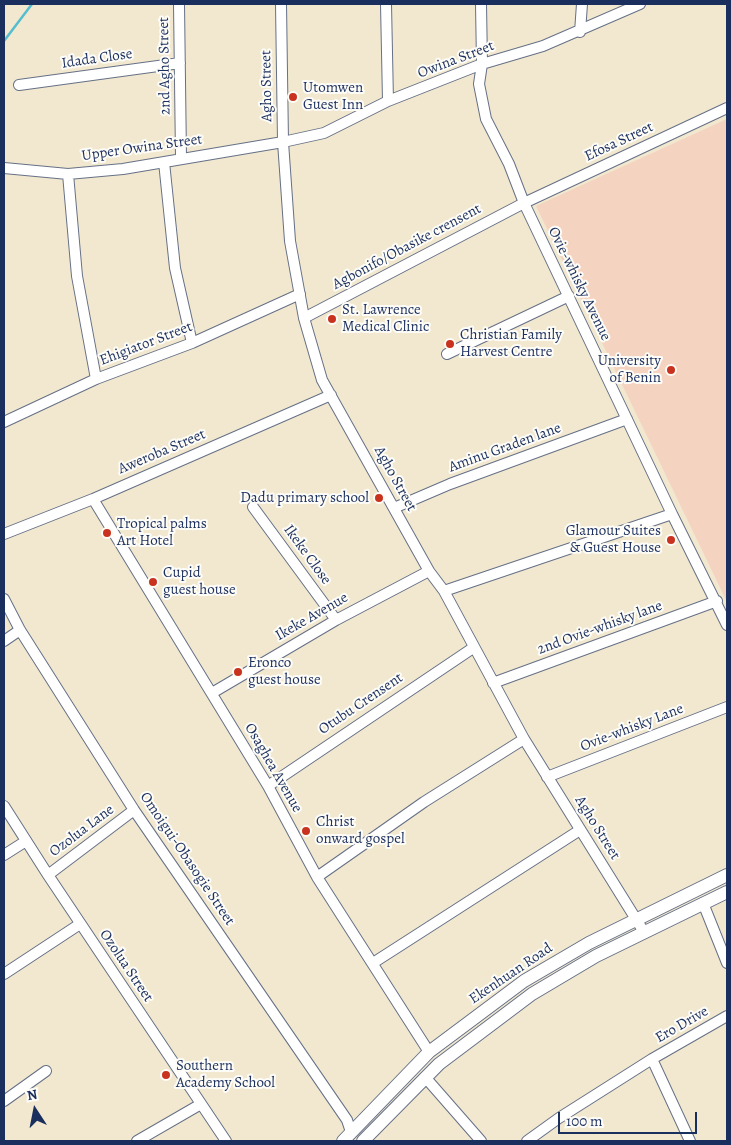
<!DOCTYPE html>
<html>
<head>
<meta charset="utf-8">
<style>
  body { margin:0 }
  #map { position:relative; width:731px; height:1145px; overflow:hidden; background:#f1e8cf; font-family:Alegreya,serif }
  canvas { display:block }
  .frame { position:absolute; inset:0; border:5px solid #1b2f5e; pointer-events:none }
  .north { position:absolute; left:10px; top:1085px; width:50px; height:50px; -webkit-text-stroke:4px #fdfcf7; paint-order:stroke; rotate:349deg; font-size:14px; font-weight:700; line-height:20px; text-align:center; color:#1b2f5e }
  .north::after { content:''; display:block; margin:auto; width:18px; height:22px; background:#1b2f5e; clip-path:polygon(50% 0,100% 100%,50% 72%,0 100%) }
  .scale { position:absolute; left:558px; top:1112px; width:139px; height:22px; box-sizing:border-box; border:2px solid #1b2f5e; border-top:0; padding-left:6px; font-size:15px; line-height:18px; white-space:nowrap; color:#1b2f5e; -webkit-text-stroke:4px #fdfcf7; paint-order:stroke }
</style>
</head>
<body>
<div id="map">
<canvas width="731" height="1145"></canvas>
<div class="frame"></div>
<div class="north">N</div>
<div class="scale">100 m</div>
</div>
<script>
const c = document.querySelector('canvas').getContext('2d');
c.lineJoin = 'round';
function paint(path, color) { c.fillStyle = color; c.fill(path, 'evenodd'); }
const shape = rows => new Path2D(rows.map(r => 'M' + r).join(''));
function stroke(path, color, width, dash) { c.strokeStyle = color; c.lineWidth = width; c.lineCap = dash ? 'butt' : 'round'; c.setLineDash(dash || []); c.stroke(path); }
function label(font, color, halo, rows, align = 'center') {
  c.font = font + ' Alegreya,serif'; c.lineWidth = 4; c.setLineDash([]); c.textBaseline = 'middle'; c.strokeStyle = halo; c.fillStyle = color; for (const [text, x, y, turn = 0] of rows) {
    c.save(); c.translate(x, y); c.rotate((+turn || 0) * Math.PI / 180); c.textAlign = isNaN(turn) ? turn : align; if (halo) c.strokeText(text, 0, 0); c.fillText(text, 0, 0); c.restore();
  }
}
paint(shape([
  [727,119,727,602,536,206]
]), '#f5d3c1');
stroke(shape([
  [4,41,32,4]
]), '#54bed0', 2.5);
const minor = shape([
  [179,4,181,158],
  [281,4,283,142,290,241,304,318,322,380,429,571,444,591,524,739,644,932],
  [386,4,388,101],
  [481,4,482,64,479,84,486,119,509,164,524,203,672,514],
  [580,32,582,4],
  [19,85,180,63],
  [164,162,175,268,192,343],
  [4,168,68,174,123,169,283,142,324,133,388,101,482,64,543,46,640,4],
  [68,174,77,276,96,379],
  [304,318,524,203,727,108],
  [447,354,569,296],
  [4,422,96,379,192,343,300,294],
  [93,499,268,786,317,877,429,1052],
  [253,507,336,620],
  [394,508,450,484,627,419],
  [4,534,93,499,331,395],
  [444,591,672,514,727,625],
  [4,599,20,630,134,810,347,1120,351,1132],
  [4,641,20,630],
  [493,683,717,601],
  [212,693,336,620,429,571],
  [547,777,727,707],
  [268,786,473,648],
  [4,806,48,875,226,1141],
  [4,855,26,841],
  [48,875,134,810],
  [317,877,424,802,524,739],
  [703,903,727,963],
  [373,963,580,830],
  [4,974,80,924],
  [652,1059,690,1141],
  [425,1077,481,1141],
  [4,1101,46,1071],
  [137,1141,201,1104],
  [527,1141,559,1118,652,1059,727,1016]
]);
const major = shape([
  [343,1141,429,1052,524,981,589,943,727,875],
  [363,1141,439,1064,532,994,596,956,727,892]
]);
stroke(minor, '#667086', 12);
stroke(major, '#667086', 14);
stroke(minor, '#fff', 10);
stroke(major, '#fff', 12);
for (const [x, y, r, color] of [
  [293,97,5,"#c8321e"],
  [332,319,5,"#c8321e"],
  [450,344,5,"#c8321e"],
  [671,370,5,"#c8321e"],
  [379,498,5,"#c8321e"],
  [107,533,5,"#c8321e"],
  [671,540,5,"#c8321e"],
  [153,582,5,"#c8321e"],
  [238,672,5,"#c8321e"],
  [306,831,5,"#c8321e"],
  [166,1075,5,"#c8321e"]
]) { const dot = new Path2D(); dot.arc(x, y, r, 0, 2 * Math.PI); c.fillStyle = color; c.fill(dot); stroke(dot, '#fdfcf7', 2); }
label('15px', '#1b2f5e', '#fdfcf7', [
  ["Idada Close",97,59,-8],
  ["Owina Street",456,60,-21],
  ["2nd Agho Street",165,66,-91],
  ["Agho Street",267,86,-91],
  ["Efosa Street",619,142,-25],
  ["Upper Owina Street",142,148,-8],
  ["Agbonifo/Obasike crensent",407,247,-28],
  ["Ovie-whisky Avenue",579,284,64],
  ["Ehigiator Street",146,344,-21],
  ["Aminu Graden lane",505,448,-20],
  ["Aweroba Street",162,452,-23],
  ["Agho Street",395,479,61],
  ["Ikeke Close",307,555,54],
  ["Ikeke Avenue",312,617,-30],
  ["2nd Ovie-whisky lane",600,628,-20],
  ["Otubu Crensent",361,704,-34],
  ["Ovie-whisky Lane",632,728,-21],
  ["Osaghea Avenue",273,768,60],
  ["Agho Street",597,828,58],
  ["Ozolua Lane",82,831,-37],
  ["Omoigui-Obasogie Street",187,859,56],
  ["Ozolua Street",126,966,56],
  ["Ekenhuan Road",511,974,-34],
  ["Ero Drive",682,1025,-30]
]);
label('15px', '#1b2f5e', '#fdfcf7', [
  ["Utomwen",303,88],
  ["Guest Inn",303,105],
  ["St. Lawrence",342,310],
  ["Medical Clinic",342,327],
  ["Christian Family",460,335],
  ["Harvest Centre",460,352],
  ["University",661,361,"right"],
  ["of Benin",661,378,"right"],
  ["Dadu primary school",369,498,"right"],
  ["Tropical palms",117,524],
  ["Art Hotel",117,541],
  ["Glamour Suites",661,531,"right"],
  ["& Guest House",661,548,"right"],
  ["Cupid",163,573],
  ["guest house",163,590],
  ["Eronco",248,663],
  ["guest house",248,680],
  ["Christ",316,822],
  ["onward gospel",316,839],
  ["Southern",176,1066],
  ["Academy School",176,1083]
], 'left');
</script>
</body>
</html>
